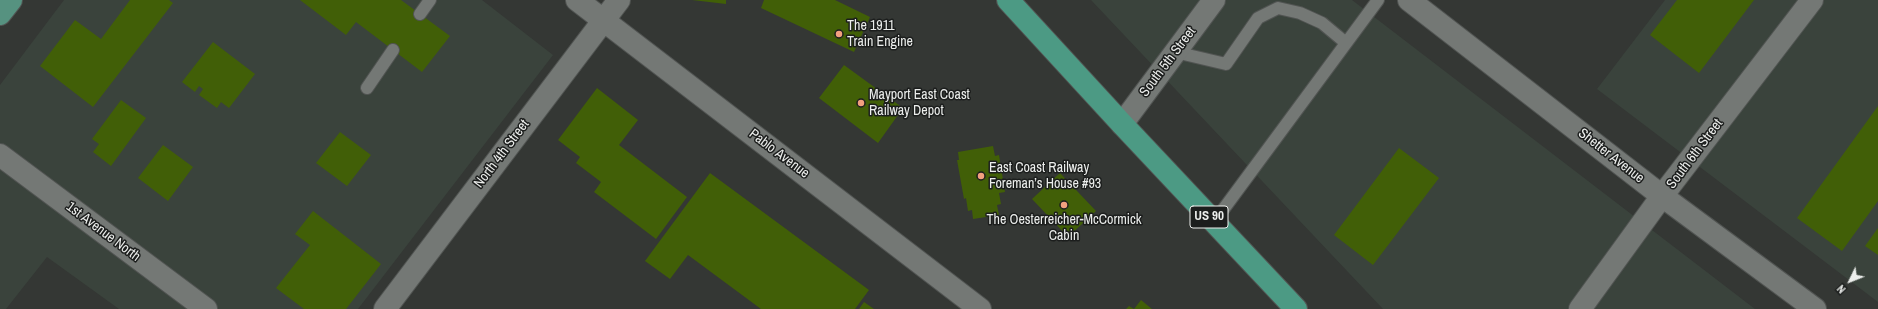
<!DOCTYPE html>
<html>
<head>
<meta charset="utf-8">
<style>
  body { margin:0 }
  #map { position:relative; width:1878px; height:309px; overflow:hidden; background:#343734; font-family:"Archivo Narrow",sans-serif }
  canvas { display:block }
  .north { position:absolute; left:1830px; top:261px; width:40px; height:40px; -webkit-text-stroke:3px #1c1e1d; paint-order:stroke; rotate:227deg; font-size:11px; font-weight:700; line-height:16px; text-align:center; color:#eceeec }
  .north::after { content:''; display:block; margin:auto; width:14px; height:18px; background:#eceeec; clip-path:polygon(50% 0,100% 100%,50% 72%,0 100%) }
</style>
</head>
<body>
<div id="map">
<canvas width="1878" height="309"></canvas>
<div class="north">N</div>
</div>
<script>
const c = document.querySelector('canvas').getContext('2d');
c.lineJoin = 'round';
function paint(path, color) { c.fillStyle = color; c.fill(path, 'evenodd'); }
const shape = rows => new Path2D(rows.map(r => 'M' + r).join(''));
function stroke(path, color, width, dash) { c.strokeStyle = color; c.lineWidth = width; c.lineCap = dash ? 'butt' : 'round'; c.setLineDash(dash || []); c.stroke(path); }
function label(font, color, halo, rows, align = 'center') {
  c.font = font + ' "Archivo Narrow",sans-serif'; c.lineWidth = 3; c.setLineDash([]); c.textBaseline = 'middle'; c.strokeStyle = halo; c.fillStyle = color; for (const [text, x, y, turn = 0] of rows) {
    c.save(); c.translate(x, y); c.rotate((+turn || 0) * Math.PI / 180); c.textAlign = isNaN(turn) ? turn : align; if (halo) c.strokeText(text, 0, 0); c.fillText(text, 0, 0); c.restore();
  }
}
paint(shape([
  [64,0,482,0,553,55,358,309,119,309,47,257,6,309,0,309,0,85],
  [1091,0,1352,0,1755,309,1383,309],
  [1665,0,1878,0,1878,302,1597,89]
]), '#3a433c');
paint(shape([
  [130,0,169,0,173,3,93,107,40,66,75,20,101,39],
  [300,0,401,0,450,36,422,72,356,22,346,35],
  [692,0,726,0,726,4],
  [764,0,835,0,870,17,854,52,761,8],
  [1677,0,1754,0,1699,73,1650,35],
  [213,42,255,74,229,108,221,102,217,108,199,95,203,89,199,86,195,92,182,82],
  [844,65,903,108,878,143,819,98],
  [597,88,638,120,619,145,687,197,656,239,594,192,601,182,576,163,580,157,558,140],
  [121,100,146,118,111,166,93,152,99,144,92,139],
  [1878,106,1878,201,1842,251,1797,218],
  [340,132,371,155,347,186,316,163],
  [163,145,193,167,168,201,138,178],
  [993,146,995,156,999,155,1005,192,999,193,1001,204,997,205,999,215,973,219,972,210,968,211,966,198,964,199,957,160,959,160,958,152],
  [1399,148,1439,178,1373,265,1334,235],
  [710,173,869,290,855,309,761,309,688,255,670,279,645,261],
  [1060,173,1096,211,1068,237,1032,199],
  [313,211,381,264,346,309,304,309,276,288,310,245,295,234],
  [1878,228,1878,255,1865,246],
  [1141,300,1152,309,1126,309,1129,306,1134,309],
  [864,302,874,309,859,309]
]), '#415f07');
const service = shape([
  [420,14,430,0],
  [1175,52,1226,64,1258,18,1278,8,1300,13,1322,23,1346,43],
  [367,88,393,50],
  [1214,222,1378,0]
]);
const minor = shape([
  [577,0,980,309],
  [1409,0,1662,196,1815,309],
  [1122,124,1214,0],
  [0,155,206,309],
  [385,309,619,0],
  [1580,309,1662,196,1812,0]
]);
const primary = shape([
  [0,14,11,0]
]);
const trunk = shape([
  [1008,0,1122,124,1296,309]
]);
stroke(service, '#515452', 14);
stroke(minor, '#515452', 24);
stroke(primary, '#515452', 24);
stroke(trunk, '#515452', 24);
stroke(service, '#747875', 12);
stroke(minor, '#747875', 22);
stroke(primary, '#569280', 22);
stroke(trunk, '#4c9a84', 22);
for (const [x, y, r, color] of [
  [839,34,4,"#f2a07f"],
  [861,103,4,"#f2a07f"],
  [981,176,4,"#f2a07f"],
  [1064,205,4,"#f2a07f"]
]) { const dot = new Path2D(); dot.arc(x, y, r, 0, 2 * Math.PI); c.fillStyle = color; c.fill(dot); stroke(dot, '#1c1e1d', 1.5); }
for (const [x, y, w] of [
  [1209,217,38]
]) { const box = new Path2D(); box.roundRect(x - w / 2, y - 11, w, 22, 3); c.fillStyle = '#1c1e1d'; c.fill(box); stroke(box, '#eceeec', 1); }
label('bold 13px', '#eceeec', null, [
  ["US 90",1209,217]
]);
label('14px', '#eceeec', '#1c1e1d', [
  ["The 1911",847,26],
  ["Train Engine",847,42],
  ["Mayport East Coast",869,95],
  ["Railway Depot",869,111],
  ["East Coast Railway",989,168],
  ["Foreman’s House #93",989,184],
  ["The Oesterreicher-McCormick",1064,220,"center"],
  ["Cabin",1064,236,"center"]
], 'left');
label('14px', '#eceeec', '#1c1e1d', [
  ["South 5th Street",1168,62,-53],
  ["North 4th Street",502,154,-53],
  ["Pablo Avenue",779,154,37],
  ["South 6th Street",1695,154,-53],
  ["Shetter Avenue",1611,156,38],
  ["1st Avenue North",103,232,37]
]);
</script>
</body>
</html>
